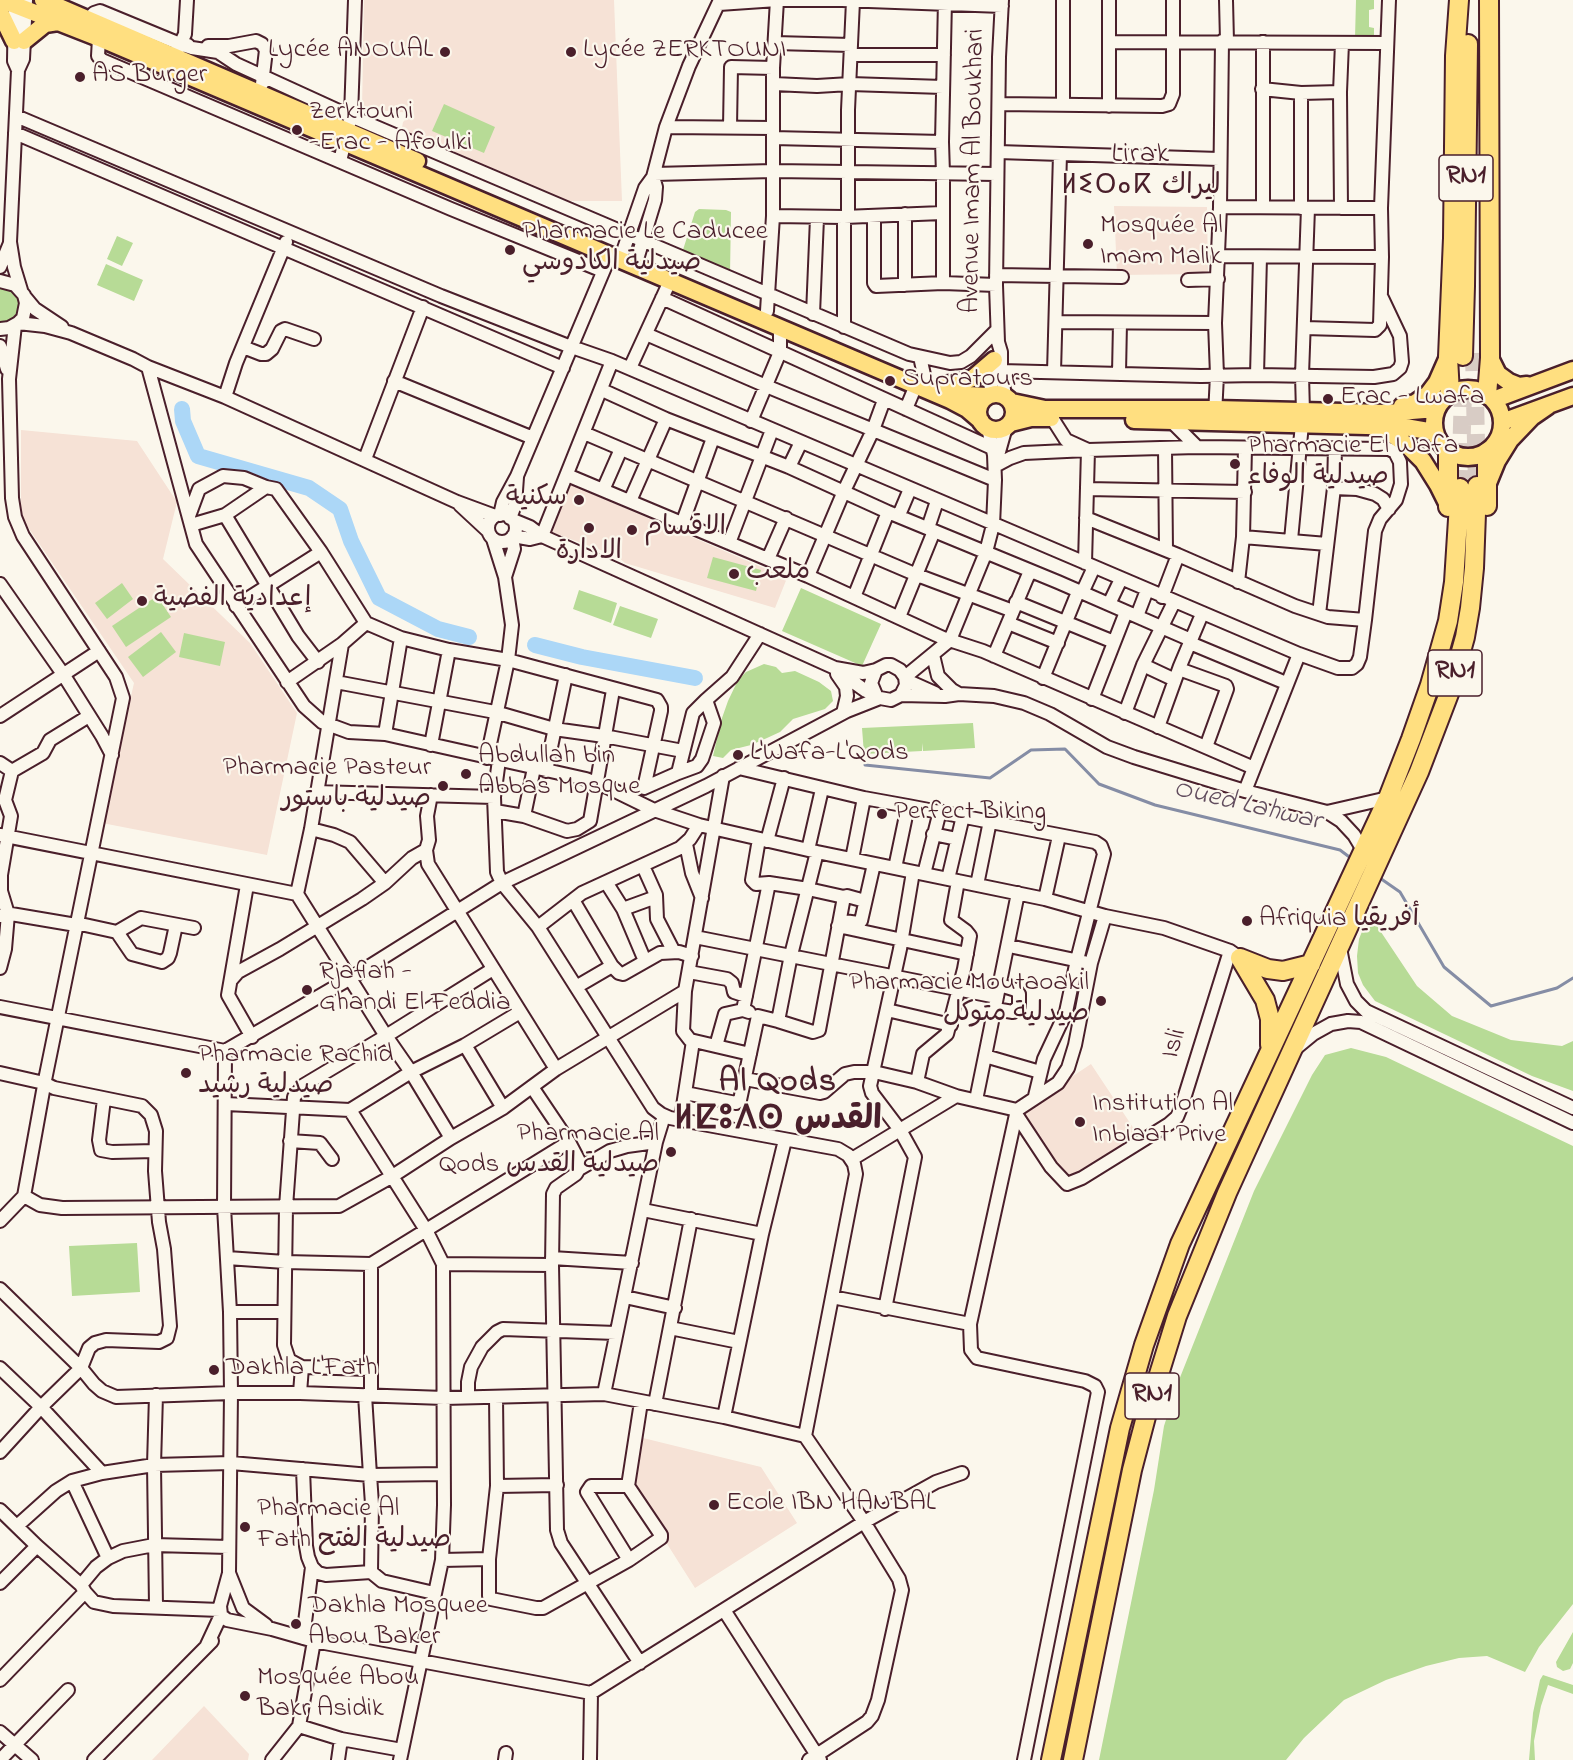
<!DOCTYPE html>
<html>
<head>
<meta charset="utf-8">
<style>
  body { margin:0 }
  canvas { display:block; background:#fbf7ec }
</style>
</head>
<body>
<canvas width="1573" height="1760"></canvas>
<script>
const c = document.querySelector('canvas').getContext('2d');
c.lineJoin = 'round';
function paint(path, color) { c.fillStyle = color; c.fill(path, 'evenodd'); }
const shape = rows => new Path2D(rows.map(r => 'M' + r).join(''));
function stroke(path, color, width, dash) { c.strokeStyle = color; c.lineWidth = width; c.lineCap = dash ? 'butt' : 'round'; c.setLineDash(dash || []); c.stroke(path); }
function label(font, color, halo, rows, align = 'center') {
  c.font = font + ' "Indie Flower","Playpen Sans Arabic","Noto Sans Tifinagh",sans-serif'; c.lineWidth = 4.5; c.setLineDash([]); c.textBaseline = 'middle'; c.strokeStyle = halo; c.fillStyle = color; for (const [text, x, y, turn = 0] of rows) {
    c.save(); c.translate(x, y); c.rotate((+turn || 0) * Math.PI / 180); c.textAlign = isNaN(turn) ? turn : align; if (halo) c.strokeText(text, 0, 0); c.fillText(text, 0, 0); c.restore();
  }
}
paint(shape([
  [364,0,614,0,622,201,557,201,401,133,403,122,412,113,362,109],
  [1114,206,1207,207,1208,274,1117,275],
  [21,430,137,441,177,502,163,559,250,643,297,713,267,855,102,823,134,683,21,517],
  [569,484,787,578,775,608,625,563,617,556,551,532],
  [1091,1064,1138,1135,1069,1181,1022,1110],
  [643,1438,761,1467,797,1523,695,1588,631,1487],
  [204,1706,249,1754,248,1760,152,1760]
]), '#f6e2d6');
paint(shape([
  [1356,0,1374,0,1374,9,1369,10,1369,27,1374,28,1374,38,1355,38],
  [444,104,495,127,484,153,432,131],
  [699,209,726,210,731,212,730,275,682,253,695,212],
  [117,236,133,243,122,266,107,259],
  [106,264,143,280,134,301,97,285],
  [0,288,9,289,14,293,19,302,16,314,8,321,2,322,0,322],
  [713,557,761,570,756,591,707,578],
  [122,583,133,599,107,619,95,603],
  [801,588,881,624,862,666,782,631],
  [579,590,617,603,611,623,573,609],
  [157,596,171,617,126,647,112,626],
  [620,606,658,619,651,638,613,625],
  [161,632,176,652,143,677,128,657],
  [184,633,225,642,220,666,179,657],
  [764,664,776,667,782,673,795,671,819,682,831,691,833,701,825,709,793,719,780,732,767,738,751,745,731,750,723,758,713,756,722,718,728,701,738,680,746,672],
  [973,723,975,748,923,751,922,743,922,751,864,754,862,728],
  [1369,914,1417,986,1452,1016,1511,1040,1562,1046,1573,1041,1573,1091,1532,1076,1375,1001,1363,985,1358,973,1357,956,1359,939],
  [1351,1048,1386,1057,1573,1146,1573,1604,1539,1647,1525,1672,1487,1656,1459,1658,1426,1666,1386,1680,1344,1700,1304,1738,1286,1760,1099,1760,1154,1490,1164,1426,1179,1380,1254,1191,1312,1075,1325,1055],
  [137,1243,140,1292,72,1296,69,1246],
  [1573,1632,1573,1663,1570,1669,1563,1671,1557,1667,1556,1662],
  [1543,1675,1573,1685,1573,1694,1548,1685,1541,1706,1534,1741,1535,1760,1529,1760,1533,1713,1540,1680]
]), '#b7db96');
stroke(shape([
  [865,765,990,778,1031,750,1065,749,1099,784,1155,805,1340,850,1352,859],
  [1377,876,1400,892,1444,967,1491,1006,1557,988,1573,978]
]), '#858da5', 3);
stroke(shape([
  [182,409,183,421,198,456,309,488,340,509,351,541,379,598,438,629,469,637],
  [535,645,582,657,695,678]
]), '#acd7f7', 16);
stroke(shape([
  [1474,353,1477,486],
  [1460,488,1463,394]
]), '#d8ccc5', 18, [18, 9]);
const minor = shape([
  [15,0,14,61,18,70,10,242,14,267,21,290],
  [1002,0,999,57,996,285,998,342,1001,352,1001,371,1005,396],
  [1063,0,1063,105],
  [1109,0,1109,106],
  [1226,0,1227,41],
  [719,4,777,0,842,0,1002,6],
  [88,20,94,13,100,11,180,44,188,45],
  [99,38,98,56,102,60,451,209,603,271],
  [1109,42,1386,43],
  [1263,42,1263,207],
  [775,43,851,45],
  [180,44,192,48,218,52,236,64,341,112,909,354,950,363,961,362,971,356,997,330],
  [208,46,229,46,256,41,262,44,266,50,262,84],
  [177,51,185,34,187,0],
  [851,55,944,55],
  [18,70,23,59,26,0],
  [774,84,817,86,850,84,943,87],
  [1262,89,1301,93,1340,92],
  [999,104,1162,106,1169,104,1173,94,1173,0],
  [16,116,441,296,566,345,612,361],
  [666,127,773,128],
  [730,127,731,67,773,68],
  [15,133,563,368],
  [773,138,942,142],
  [998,152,1219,159],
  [340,161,351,116,355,0],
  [654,174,773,171,997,174],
  [1220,207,1381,208],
  [1301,208,1301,93],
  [1341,208,1340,92,1342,43],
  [773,216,844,217,942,213],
  [874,216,874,283,876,286,943,283,996,285],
  [848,217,848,110,853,1],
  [1219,256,1382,257],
  [1260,257,1257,375,1374,377,1393,374,1400,368,1402,362,1400,336,1382,298],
  [620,260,645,188,653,177],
  [635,266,655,200,656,187,653,177,666,127,689,66,720,0],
  [0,267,10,243],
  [996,275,1122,277],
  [1188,280,1218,279],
  [0,281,15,285,24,295,26,303,23,318,18,323,9,328,0,329],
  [943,283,943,174,942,142,945,0],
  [905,285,905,214],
  [25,297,35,309,62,327],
  [662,298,992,448],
  [767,311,773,216,773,68,777,0],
  [813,314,817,218],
  [1056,322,1215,323],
  [18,323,45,326,71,333,133,359,148,367,225,397,457,502,495,516],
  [15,325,9,379,12,498,15,517,23,536,116,677,123,698,45,1080,24,1196],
  [844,327,844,217],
  [1305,328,1375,330,1380,325,1382,257,1381,208,1389,0],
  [646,334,766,386,995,480],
  [0,346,7,369],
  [243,347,261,354,266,354,272,349,281,331,285,329,314,339],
  [920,357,925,379],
  [148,367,196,544,304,706,322,722,349,732,385,734,586,779,607,787,654,810,699,825,817,852,1045,899,1105,916,1164,928,1230,951,1240,958],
  [630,368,670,281],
  [1001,371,1201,376,1257,375],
  [1054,372,1060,154],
  [1119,373,1120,323],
  [394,381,533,438],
  [602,390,666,419,789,467,888,512,1058,582,1191,640],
  [990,394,994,361],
  [225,397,236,363,286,242],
  [906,409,916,385],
  [1303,412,1302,375,1308,208],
  [1215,415,1217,375,1215,323,1220,207,1222,41],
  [751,421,780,352,780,328],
  [1171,421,1197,447],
  [584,433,917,575,1013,611],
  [1165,448,1166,550],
  [365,459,423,307],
  [997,459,1006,427],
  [995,466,1010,458,1024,453,1088,450,1085,563],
  [789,467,801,442],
  [567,475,808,576,943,638,983,651,1254,768],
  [1334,488,1357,489,1375,494,1383,499,1389,509],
  [1087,489,1245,492],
  [603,490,621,449],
  [630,501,666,419],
  [460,505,488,531],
  '488 528a14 14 0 1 1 28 0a14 14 0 1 1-28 0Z',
  [225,515,298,636,318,662],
  [500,515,503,502,517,476,606,265],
  [899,515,910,489],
  [189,516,199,489,223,476,244,478,266,487],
  [510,518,515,505,517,477],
  [1086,518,1178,555,1295,606,1328,617,1365,620],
  [513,520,530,527,542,536,835,668,863,673,876,670],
  [682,524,713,438],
  [191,525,225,515,266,487,276,489,321,552,366,623,401,638,449,650,508,660,657,700,661,707,661,711,644,788],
  [928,528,937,501],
  [513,536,530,539,542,536,612,361,1299,654,1338,668,1352,668,1357,664,1360,657,1365,620,1375,531,1380,519,1396,500,1401,484,1400,462,1395,452,1389,449,1197,447,1088,450,1066,440,1052,418],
  [1243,537,1327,544],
  [1291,540,1302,424],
  [729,543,772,430],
  [768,559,786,518],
  [808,576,844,491,873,430,884,400],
  [505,577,514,549,512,538],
  [1238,582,1243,537,1245,448],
  [0,584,63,674,102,736,112,755],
  [1082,593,1094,567],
  [854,597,888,512],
  [1162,597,1178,555],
  [1016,602,1114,642],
  [1109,604,1121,579],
  [236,606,321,552],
  [1319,614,1334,488,1335,448],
  [1137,616,1147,590],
  [899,617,934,531],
  [1008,623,1058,643],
  [1190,643,1286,683],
  [933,655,938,676,952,690,959,694],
  [994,656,1030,571],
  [1143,665,1175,680],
  [1179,669,1226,686,1227,689,1206,747],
  [838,671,866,691,880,698,891,700,901,695,906,685,905,677,900,670,891,665,886,665,876,670,871,683,876,695],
  [837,674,846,687,847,696,843,713],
  [905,677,950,640,986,552,993,525,995,480,994,455,988,428],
  [1043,678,1078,592],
  [906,680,935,693],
  [287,682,342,644,366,623],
  [336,682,495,712,554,729,604,736,683,751],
  [901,695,945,696,959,694,994,696,1024,703,1050,714,1107,747,1134,757,1245,791,1327,812,1341,821,1354,835,1363,850],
  [1092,699,1126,612],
  [1125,713,1143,665,1174,602],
  [0,716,99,651],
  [1158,727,1180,666,1202,614],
  [385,734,401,638],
  [431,745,449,650],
  [487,758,508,660,512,625,505,577,493,539],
  [499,760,494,797,497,872,502,883,538,927,653,1108,661,1114,670,1118,838,1149,848,1155,854,1164,856,1174,805,1436],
  [0,763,12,771],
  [739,768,864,798,908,806],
  [546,771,566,675],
  [678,773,697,766,702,759,714,723,706,700,732,677,760,634],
  [723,776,685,991,683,1031,690,1040,750,1054],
  [644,788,678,773,693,713,706,700],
  [1245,791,1299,654],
  [316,792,494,797],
  [431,795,427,816,429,840,426,850,428,864,556,1069],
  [495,811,524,816,567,831,577,829,590,821,613,690],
  [1327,812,1388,798],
  [524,816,534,768],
  [311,829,334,835,350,842,385,883],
  [933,834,957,839],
  [0,835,297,894,386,1036,411,1072,451,1138],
  [759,839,752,880,756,884,769,883],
  [767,841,784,778],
  [686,844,692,873,702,898],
  [808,850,822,789],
  [852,859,864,798],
  [643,866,656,895,657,919,674,952],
  [895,868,908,806,1095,842,1101,846,1104,854,1077,960,1066,1012,1044,1059,1035,1096],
  [924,874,940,811],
  [948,879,963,816],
  [606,882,623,909,645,961],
  [247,885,228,995,252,1037],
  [977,885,990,821],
  [1018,893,985,1056,1040,1072],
  [297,894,311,829,342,644],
  [1045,899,1059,836],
  [573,900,612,966],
  [623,909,656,897],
  [1,916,11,914,76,925,85,925,117,932,132,954,162,962,168,958,170,953,176,925],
  [844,921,858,923,861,921,874,864],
  [838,926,967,954],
  [538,927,582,893,680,848,690,839,699,825],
  [117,932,141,918,194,928],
  [695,937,997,997],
  [1009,946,1084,962],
  [1340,948,1347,984,1356,1001,1366,1011,1573,1108],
  [0,968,5,949,8,914,1,891,1,875,11,816,5,800,12,771,43,753,50,740,89,716],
  [689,972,727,979,732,983,734,992,746,996],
  [231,980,238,972,280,949,362,899,385,883,412,858,426,850],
  [576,987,612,966,619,973,623,974,660,953,679,952,692,956],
  [0,1007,225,1051,349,979,502,883,706,786,847,711,880,698],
  [995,1009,1013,1012,1019,1006,1019,994,1016,990,1000,985],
  [743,1010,769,883,808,889,844,897],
  [887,1010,951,1025],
  [778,1021,813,1032,819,1030,844,897,847,896,865,901],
  [716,1046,725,1014,743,1010,749,1012],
  [1296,1048,1313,1034,1331,1024,1348,1021,1361,1022,1573,1123],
  [0,1073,44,1083,54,1088,142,1106,151,1115,156,1131,155,1171,159,1222,164,1249,170,1326,167,1338,159,1342,106,1340,95,1343,89,1348,81,1368,41,1407,0,1452],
  [745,1079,820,1093,824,1092,845,1074,854,1072,874,1072,917,1082,956,1096],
  [917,1082,923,1054,947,1034,964,969,970,936,966,931,951,920,958,881],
  [532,1087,569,1142,579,1161,579,1169,576,1174,556,1188,553,1194,552,1265,557,1530,561,1543,640,1663],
  [685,1093,736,1103,740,1100,758,1016,778,1021,791,955,817,852],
  [104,1099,99,1140,101,1150,112,1152,155,1151],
  [976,1100,985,1056],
  [226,1104,350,1110],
  [503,1108,465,1045,520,1012],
  [1016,1114,1051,1167,1067,1184,1082,1178,1169,1124,1177,1117,1182,1105,1230,951],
  [681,1119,693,1041],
  [290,1141,320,1143,332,1159],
  [852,1159,956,1096,1017,1110],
  [579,1169,610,1151,627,1146,656,1142],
  [24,1196,40,1205,62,1208,339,1206,391,1177,451,1138,503,1108,556,1069,685,991],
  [643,1210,762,1234],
  [0,1221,24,1196],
  [227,1258,285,1262,371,1264],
  [552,1258,632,1263],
  [443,1264,552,1265],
  [0,1289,81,1368,94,1384,102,1391,116,1397,231,1393,300,1393,444,1398,604,1394,724,1417,805,1436,864,1522,899,1579,902,1590,878,1700,872,1716,867,1722,809,1760],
  [625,1297,675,1308],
  [832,1297,970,1324,1017,1110,1058,1083,1068,1068,1075,1045,1091,963,1105,916],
  [885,1309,915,1157,900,1130,872,1093,870,1086,900,949,913,872],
  [230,1312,283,1312],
  [970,1324,971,1350,977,1358,1085,1381,1095,1386,1098,1392,1024,1760],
  [670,1328,739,1342],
  [302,1367,289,1360,284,1345,286,1207,294,1097,304,1085,386,1036,493,969],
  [0,1368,41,1407,102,1473],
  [300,1393,302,1367,370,1369],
  [604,1394,656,1142,664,1116],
  [156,1395,154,1465,231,1463,370,1475,372,1504,371,1572,382,1581,434,1593],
  [365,1395,370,1475,443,1474],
  [371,1395,371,1264,569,1142],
  [468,1397,468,1382,471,1367,482,1347,497,1332,503,1329,616,1333],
  [496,1397,497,1486],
  [655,1404,691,1219],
  [724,1417,762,1234,785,1140],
  [303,1469,306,1546,308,1557,312,1567,318,1573,326,1575,371,1572],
  [72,1481,108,1558,96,1567,81,1585],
  [557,1485,497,1486,489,1559,489,1596,491,1599,536,1608,543,1608,629,1560,587,1492,591,1486,628,1486],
  [0,1510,37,1546,81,1585,85,1592,94,1602,113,1606,220,1610],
  [17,1526,56,1491,72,1481,102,1473,154,1465,156,1606],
  [108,1558,123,1551,154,1545,229,1547],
  [442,1560,489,1559],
  [629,1560,661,1538,661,1535,628,1486,641,1402],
  [229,1573,243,1608,266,1625],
  [0,1583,37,1546],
  [724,1610,820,1760],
  [221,1615,227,1620,272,1629,314,1641,591,1693,864,1522,936,1482,962,1473],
  [303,1638,312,1567],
  [207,1645,221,1615,220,1606,229,1573,231,1393,230,1312,224,1207,225,1051],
  [0,1680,85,1592],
  [299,1726,341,1739,402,1750],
  [0,1732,32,1760],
  [0,1760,68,1690],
  [94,1760,212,1641],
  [272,1760,299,1726,314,1641],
  [338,1760,341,1739],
  [400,1760,442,1560,444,1505,443,1264,426,1230,350,1110,411,1072,465,1045],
  [505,1760,506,1753],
  [590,1760,591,1693]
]);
const major = shape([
  [2,0,99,38,950,400,967,409,981,421],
  [43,0,417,161],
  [0,12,14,41],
  [24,41,45,24,58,22],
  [1490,358,1498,374,1509,382,1519,386,1527,385],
  [943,385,959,383,973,378,994,360],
  [945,387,968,395,987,396],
  '1434 423a34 34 0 1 1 68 0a34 34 0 1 1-68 0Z',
  '978 412a18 18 0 1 1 36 0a18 18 0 1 1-36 0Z',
  [1493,400,1573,370],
  [1012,402,1045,409,1215,409,1387,413,1436,409],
  [1402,406,1415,403,1428,394,1437,382,1448,357],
  [1134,420,1405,427,1434,432],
  [1502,422,1573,396],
  [1011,423,1031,418,1051,418],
  [1381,426,1408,446,1423,461,1438,485,1448,505],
  [1488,483,1497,461,1510,440,1532,417,1548,406]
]);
const highway = shape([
  [1463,356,1465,286,1468,44],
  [1450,394,1448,357,1453,238,1455,56,1459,0],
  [1487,395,1490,358,1489,0],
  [1487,506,1487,452],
  [1448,507,1448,452],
  [1240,958,1265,1000,1270,1019,1270,1045],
  [1240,958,1268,969,1283,971,1311,964],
  [1051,1760,1120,1428,1144,1345,1180,1244,1388,798,1411,739,1430,685,1448,621,1454,582,1460,488],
  [1073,1760,1132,1470,1147,1413,1177,1316,1227,1193,1419,772,1450,691,1465,637,1470,608,1474,568,1477,486]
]);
stroke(minor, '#4a1f2b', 16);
stroke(major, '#4a1f2b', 21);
stroke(highway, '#4a1f2b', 22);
stroke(minor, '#fbf7ec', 12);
stroke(major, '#ffdf80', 16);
stroke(highway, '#ffdf80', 18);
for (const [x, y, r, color] of [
  [445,52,6,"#4a1f2b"],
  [571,52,6,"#4a1f2b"],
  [80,77,6,"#4a1f2b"],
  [297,130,6,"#4a1f2b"],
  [1088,244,6,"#4a1f2b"],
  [510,250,6,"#4a1f2b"],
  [890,381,6,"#4a1f2b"],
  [1328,399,6,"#4a1f2b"],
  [1235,464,6,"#4a1f2b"],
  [579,500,6,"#4a1f2b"],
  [589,528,6,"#4a1f2b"],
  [632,530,6,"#4a1f2b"],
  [734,574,6,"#4a1f2b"],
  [142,601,6,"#4a1f2b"],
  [738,755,6,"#4a1f2b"],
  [466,774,6,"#4a1f2b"],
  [443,786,6,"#4a1f2b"],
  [882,814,6,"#4a1f2b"],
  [1247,921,6,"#4a1f2b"],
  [307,990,6,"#4a1f2b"],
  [1101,1001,6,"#4a1f2b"],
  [186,1073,6,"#4a1f2b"],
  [1080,1122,6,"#4a1f2b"],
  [671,1152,6,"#4a1f2b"],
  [214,1370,6,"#4a1f2b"],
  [714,1505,6,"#4a1f2b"],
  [245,1527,6,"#4a1f2b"],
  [296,1624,6,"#4a1f2b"],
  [245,1696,6,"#4a1f2b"]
]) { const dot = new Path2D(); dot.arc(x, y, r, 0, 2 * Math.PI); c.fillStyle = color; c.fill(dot); stroke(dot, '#fbf7ec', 2); }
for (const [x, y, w] of [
  [1466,178,54],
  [1455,673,54],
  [1152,1396,54]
]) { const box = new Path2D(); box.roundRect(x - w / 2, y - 23, w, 46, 4.5); c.fillStyle = '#fbf7ec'; c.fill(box); stroke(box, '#4a1f2b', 1.5); }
label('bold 26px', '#4a1f2b', null, [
  ["RN1",1466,178],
  ["RN1",1455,673],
  ["RN1",1152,1396]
]);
label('27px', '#4a1f2b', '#fbf7ec', [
  ["Lycée ANOUAL",433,52,"right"],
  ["Lycée ZERKTOUNI",583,52],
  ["AS Burger",92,77],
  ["Zerktouni",309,114],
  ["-Erac - Afoulki",309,145],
  ["Mosquée Al",1100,228],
  ["Imam Malik",1100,259],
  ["Pharmacie Le Caducee",522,234],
  ["صيدلية الكادوسي",522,265],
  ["Supratours",902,381],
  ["Erac - Lwafa",1340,399],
  ["Pharmacie El Wafa",1247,448],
  ["صيدلية الوفاء",1247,479],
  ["سكنية",567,500,"right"],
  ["الاقسام",644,530],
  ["الادارة",589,554,"center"],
  ["ملعب",746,574],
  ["إعدادية الفضية",154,601],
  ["L'Wafa-L'Qods",750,755],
  ["Abdullah bin",478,758],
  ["Abbas Mosque",478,789],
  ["Pharmacie Pasteur",431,770,"right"],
  ["صيدلية باستور",431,801,"right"],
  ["Perfect Biking",894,814],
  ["Afriquia أفريقيا",1259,921],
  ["Rjaflah -",319,974],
  ["Ghandi El Feddia",319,1005],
  ["Pharmacie Moutaoakil",1089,985,"right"],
  ["صيدلية متوكل",1089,1016,"right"],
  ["Pharmacie Rachid",198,1057],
  ["صيدلية رشيد",198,1088],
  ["Institution Al",1092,1106],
  ["Inbiaat Prive",1092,1137],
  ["Pharmacie Al",659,1136,"right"],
  ["Qods صيدلية القدس",659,1167,"right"],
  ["Dakhla L'Fath",226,1370],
  ["Ecole IBN HANBAL",726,1505],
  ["Pharmacie Al",257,1511],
  ["Fath صيدلية الفتح",257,1542],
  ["Dakhla Mosquee",308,1608],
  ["Abou Baker",308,1639],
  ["Mosquée Abou",257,1680],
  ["Bakr Asidik",257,1711]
], 'left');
label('27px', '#4a1f2b', '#fbf7ec', [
  ["Avenue Imam Al Boukhari",975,171,-89],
  ["Isli",1176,1044,-73]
]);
c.letterSpacing = '1.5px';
label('28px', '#4a1f2b', '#fbf7ec', [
  ["Lirak",1141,156],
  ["ⵍⵉⵔⴰⴽ ليراك",1141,188]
]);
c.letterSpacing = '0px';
label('italic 28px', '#624d5e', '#fbf7ec', [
  ["Oued Lahwar",1247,807,13]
]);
c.letterSpacing = '1.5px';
label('bold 33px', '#4a1f2b', '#fbf7ec', [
  ["Al Qods",778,1085],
  ["ⵍⵇⵓⴷⵙ القدس",778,1123]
]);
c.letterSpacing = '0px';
</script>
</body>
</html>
